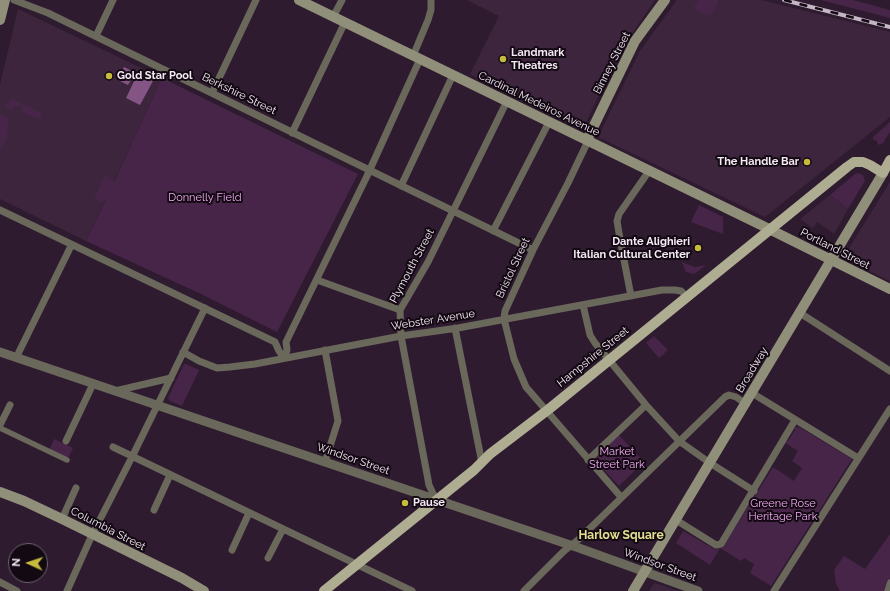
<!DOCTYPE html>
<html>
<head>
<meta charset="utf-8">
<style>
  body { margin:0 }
  #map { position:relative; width:890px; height:591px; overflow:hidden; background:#2f1b2f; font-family:Raleway,sans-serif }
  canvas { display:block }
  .north { position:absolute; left:8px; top:543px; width:40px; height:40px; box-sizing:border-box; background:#120912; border:1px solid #6d636d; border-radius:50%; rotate:273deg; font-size:11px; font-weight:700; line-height:16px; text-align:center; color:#f6e9f6 }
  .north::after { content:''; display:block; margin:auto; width:14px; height:18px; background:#c5bc3d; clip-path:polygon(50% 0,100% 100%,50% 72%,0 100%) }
</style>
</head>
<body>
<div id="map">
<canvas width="890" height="591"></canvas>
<div class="north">N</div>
</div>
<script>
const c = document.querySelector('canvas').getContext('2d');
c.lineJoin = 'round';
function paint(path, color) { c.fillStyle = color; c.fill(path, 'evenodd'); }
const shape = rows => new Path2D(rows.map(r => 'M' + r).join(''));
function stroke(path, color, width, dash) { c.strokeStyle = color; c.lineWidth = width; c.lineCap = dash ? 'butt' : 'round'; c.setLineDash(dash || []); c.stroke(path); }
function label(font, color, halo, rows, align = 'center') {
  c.font = font + ' Raleway,sans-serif'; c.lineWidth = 4; c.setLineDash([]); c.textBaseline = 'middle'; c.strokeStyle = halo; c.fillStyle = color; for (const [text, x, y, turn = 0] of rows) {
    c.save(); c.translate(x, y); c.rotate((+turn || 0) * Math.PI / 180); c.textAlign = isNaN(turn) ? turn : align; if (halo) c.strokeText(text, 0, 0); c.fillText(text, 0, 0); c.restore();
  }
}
paint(shape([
  [467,0,655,0,627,41,612,67,583,129,470,74,499,16],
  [677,0,761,0,890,32,890,117,765,217,598,137,640,51],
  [18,9,162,78,86,241,0,199,0,85],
  [890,182,890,281,843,258],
  [830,195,848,209,834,234,817,222,813,228,800,219],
  [654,583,664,586,678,591,649,591]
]), '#3d253e');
paint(shape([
  [699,0,719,0,711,16,693,9],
  [821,0,853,0,890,10,890,18],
  [162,78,358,174,277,332,201,294,86,241,107,197,103,203,94,199,105,175,114,182],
  [12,99,42,113,39,119,22,112,22,105,20,106,13,106,13,110,6,108,4,106,8,104],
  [0,114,7,118,9,124,6,133,7,133,8,131,10,131,1,150,0,149],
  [890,122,890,132,883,143,878,145,877,141,873,139,873,137],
  [858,173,863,175,865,181,848,209,830,195,855,174],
  [699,205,723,217,723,234,691,222],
  [682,262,695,267,706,265,694,274,686,272],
  [654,336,668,350,659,358,646,343],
  [184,364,186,364,199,370,182,406,170,401,168,398],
  [794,426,798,428,799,427,852,459,771,586,750,573,754,564,744,558,741,561,720,548,710,565,676,543,683,531,716,550,720,548,723,547,773,467,794,481,802,468,792,461,798,451,784,442,788,441,795,430],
  [617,433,644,462,619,486,592,457],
  [54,439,73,448,67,460,49,451],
  [890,534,890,578,885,591,840,591,836,584,834,570,844,556,865,569]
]), '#472548');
paint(shape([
  [124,67,134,72,132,77,128,75,126,77,131,80,128,85,118,80],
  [138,73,153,81,140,105,126,98]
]), '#835484');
stroke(shape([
  [0,428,67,460],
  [887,591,890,582]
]), '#69685b', 5.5);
stroke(shape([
  [14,0,48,13,533,250],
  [333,17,342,0],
  [96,36,113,0],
  [413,56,428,20,431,10,431,0],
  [212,93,256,0],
  [292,133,345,22],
  [588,141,568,183,533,250,505,311,504,319,514,359,526,387,621,497],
  [401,186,453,75],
  [0,210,275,342,279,351,284,358],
  [493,231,549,122],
  [317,280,400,310],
  [631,296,620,239,617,221,619,214,649,171],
  [583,305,590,335,595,343,646,405,679,441,710,463,754,491],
  [800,313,890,371],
  [455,328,482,463],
  [183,352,199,361,217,368,230,367,255,364,401,336,458,328,662,290,675,290,681,291,687,297],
  [16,358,71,246],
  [284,358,287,350,286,342,367,176,420,59],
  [115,391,171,378],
  [752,393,858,458],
  [0,425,10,405],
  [66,441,93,384],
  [113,447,412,591],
  [588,460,646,405],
  [325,462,338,421,325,350],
  [436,500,429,485,401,336,400,310,428,262,507,101],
  [154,510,170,475],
  [62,519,76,488],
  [676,520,716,545,721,544,795,420],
  [232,550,249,513],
  [268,558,283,529],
  [0,582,17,591],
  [67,591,92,535,132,457,205,308],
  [524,591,564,551,578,540,725,397,729,395,736,397,746,404],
  [774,591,890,409]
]), '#69685b', 7);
stroke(shape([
  [0,352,579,548,698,591]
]), '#69685b', 9);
stroke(shape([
  [299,0,763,226,890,289],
  [0,20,5,0],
  [587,140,635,41,665,0],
  [0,492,24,501,62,519,182,578,204,591],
  [633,591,883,173]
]), '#908f79', 10);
stroke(shape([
  [324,591,474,470,490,454,549,409,847,167,854,162,863,162,870,165,883,173,890,160]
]), '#aead91', 10);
const rail = shape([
  [784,0,890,27]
]);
stroke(rail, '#c5b6c5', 4);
stroke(rail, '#120912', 2.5, [8]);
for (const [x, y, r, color] of [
  [503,59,4,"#c5bc3d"],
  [109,76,4,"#c5bc3d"],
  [807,162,4,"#c5bc3d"],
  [698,248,4,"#c5bc3d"],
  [405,503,4,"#c5bc3d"]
]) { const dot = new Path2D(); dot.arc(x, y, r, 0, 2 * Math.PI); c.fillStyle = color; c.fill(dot); stroke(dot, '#120912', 1.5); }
label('bold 11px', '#f6e9f6', '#120912', [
  ["Landmark",511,53],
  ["Theatres",511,66],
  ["Gold Star Pool",117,76],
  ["The Handle Bar",799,162,"right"],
  ["Dante Alighieri",690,242,"right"],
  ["Italian Cultural Center",690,255,"right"],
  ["Pause",413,503]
], 'left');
label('11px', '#f6e9f6', '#120912', [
  ["Binney Street",612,63,-63],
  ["Berkshire Street",239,94,26],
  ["Cardinal Medeiros Avenue",539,104,26],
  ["Portland Street",835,249,27],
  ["Plymouth Street",412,266,-62],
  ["Bristol Street",513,268,-65],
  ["Webster Avenue",433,320,-9],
  ["Hampshire Street",593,357,-39],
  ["Broadway",752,370,-59],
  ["Windsor Street",353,459,19],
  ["Columbia Street",108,529,27],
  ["Windsor Street",660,565,20]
]);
label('11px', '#f2abf2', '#120912', [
  ["Donnelly Field",205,198],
  ["Market",617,452],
  ["Street Park",617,465],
  ["Greene Rose",783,504],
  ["Heritage Park",783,517]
]);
label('bold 12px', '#e6e192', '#120912', [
  ["Harlow Square",621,535]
]);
</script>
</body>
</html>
